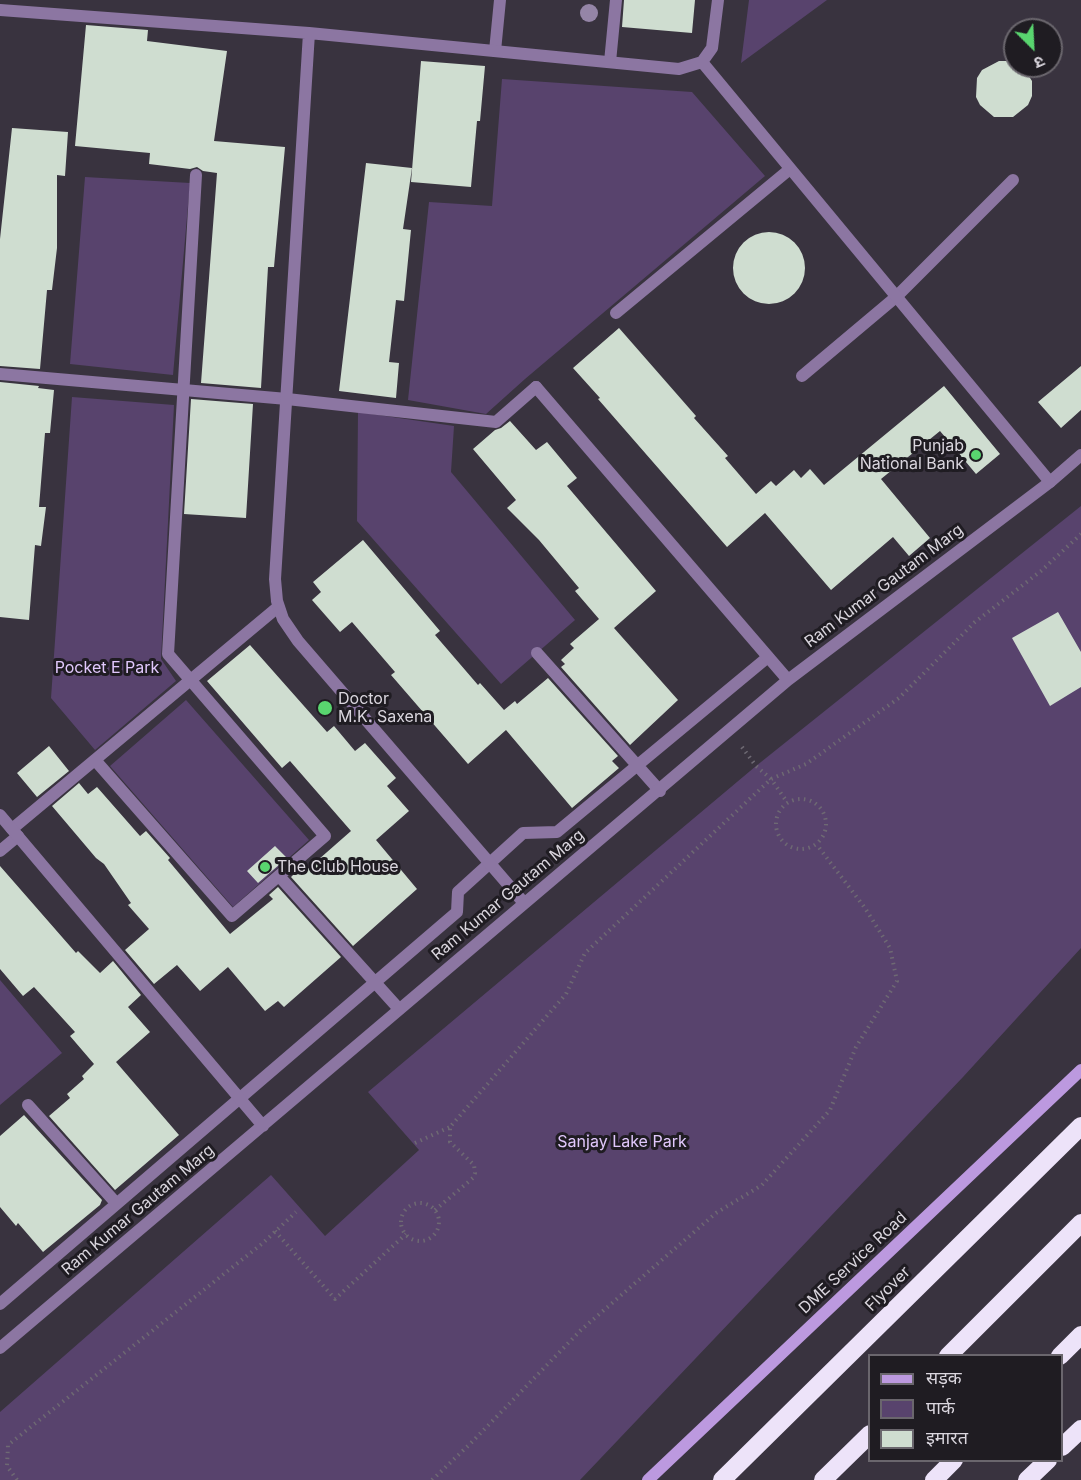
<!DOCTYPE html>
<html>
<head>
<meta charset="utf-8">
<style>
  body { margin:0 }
  #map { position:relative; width:1081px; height:1480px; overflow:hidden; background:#39333f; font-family:Inter,"Noto Sans Devanagari",sans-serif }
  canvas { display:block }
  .legend { position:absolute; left:868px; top:1354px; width:195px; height:108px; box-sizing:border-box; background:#1f1c22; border:2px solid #6a666d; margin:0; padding:8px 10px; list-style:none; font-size:18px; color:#dad6de }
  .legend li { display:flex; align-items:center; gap:12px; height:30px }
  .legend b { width:30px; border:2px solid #6a666d }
  .north { position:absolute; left:1003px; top:18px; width:60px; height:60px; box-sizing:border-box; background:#1f1c22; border:2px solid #6a666d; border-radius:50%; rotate:156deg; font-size:16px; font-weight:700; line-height:24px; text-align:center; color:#dad6de }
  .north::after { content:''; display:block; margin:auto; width:21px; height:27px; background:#59d56f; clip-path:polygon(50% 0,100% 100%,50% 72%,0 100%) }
</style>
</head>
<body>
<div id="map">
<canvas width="1081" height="1480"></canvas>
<ul class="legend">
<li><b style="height:8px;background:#bc99df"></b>सड़क</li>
<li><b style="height:16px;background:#58436d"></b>पार्क</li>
<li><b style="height:16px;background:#cfddd0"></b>इमारत</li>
</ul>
<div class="north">उ</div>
</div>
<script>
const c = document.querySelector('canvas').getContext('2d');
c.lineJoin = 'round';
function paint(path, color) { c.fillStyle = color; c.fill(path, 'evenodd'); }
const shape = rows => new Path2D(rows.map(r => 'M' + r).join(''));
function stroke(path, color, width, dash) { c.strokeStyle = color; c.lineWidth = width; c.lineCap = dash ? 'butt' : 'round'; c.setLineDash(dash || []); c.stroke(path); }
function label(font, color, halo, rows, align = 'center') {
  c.font = font + ' Inter,sans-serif'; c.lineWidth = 6; c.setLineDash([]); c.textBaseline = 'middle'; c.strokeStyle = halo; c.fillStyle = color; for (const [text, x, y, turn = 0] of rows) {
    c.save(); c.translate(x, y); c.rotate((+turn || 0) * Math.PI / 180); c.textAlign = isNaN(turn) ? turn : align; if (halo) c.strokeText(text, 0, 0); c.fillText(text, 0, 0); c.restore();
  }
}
paint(shape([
  [749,0,827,0,741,63],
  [502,79,692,92,765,176,525,379,486,414,408,400,429,202,492,206],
  [85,177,190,183,173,375,70,364],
  [72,397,174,405,161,659,176,681,95,750,51,698],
  [358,412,454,426,451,472,575,620,501,684,357,521],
  [1081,506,1081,948,963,1077,580,1480,0,1480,0,1412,271,1175,325,1236,419,1150,368,1092,756,766],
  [186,700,309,840,233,907,110,766],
  [0,980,62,1053,0,1105]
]), '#58436d');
paint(shape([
  [624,0,695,0,692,33,622,27],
  [86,25,148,30,147,41,227,51,214,141,285,147,274,267,268,267,261,388,201,383,217,173,203,171,197,167,190,169,149,164,150,153,75,146],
  [421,61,485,66,480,121,477,121,471,187,411,182],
  [999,61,1008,61,1015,63,1015,66,1020,66,1025,70,1032,81,1032,96,1028,105,1013,117,994,117,980,105,976,97,977,78,982,70],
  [12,128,68,132,65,176,57,175,57,248,52,290,47,290,40,369,0,366,0,239],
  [366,163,412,168,403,229,411,230,404,301,396,300,389,362,399,363,396,398,339,391],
  '733 268a36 36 0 1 1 72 0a36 36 0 1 1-72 0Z',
  [619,328,696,416,694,418,728,456,725,458,756,494,771,481,776,486,794,470,801,478,810,469,824,485,944,386,1000,454,976,474,940,431,881,479,930,538,909,556,893,537,831,590,765,513,727,547,598,399,600,398,573,368],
  [1081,366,1081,410,1061,428,1038,402],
  [0,382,39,386,38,388,54,390,50,433,45,433,39,507,46,507,41,546,35,545,29,620,0,617],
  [191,399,253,404,246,518,184,514],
  [510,421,536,450,547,442,577,478,567,486,656,591,614,628,678,700,630,745,561,667,565,664,561,660,574,648,570,644,599,619,575,591,579,588,539,540,507,508,516,500,473,449,495,430,501,428],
  [363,540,440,631,435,635,478,685,480,683,504,710,515,701,517,704,548,678,618,756,612,761,619,768,572,808,506,730,468,764,391,675,395,672,352,622,340,632,312,600,321,592,313,582],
  [1058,612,1081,652,1081,687,1050,706,1012,638],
  [250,645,327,732,334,726,355,751,365,743,396,778,387,786,409,811,376,840,417,889,353,946,291,877,298,870,302,874,351,831,290,761,282,768,207,681],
  [49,746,69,771,37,797,17,773],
  [79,783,88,794,97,787,140,836,146,831,170,858,168,860,230,934,273,899,269,895,278,887,341,957,284,1007,278,1001,265,1011,228,967,200,991,177,965,154,984,125,950,149,929,128,905,131,903,104,864,96,858,52,806],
  [275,846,287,858,258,883,247,871],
  [0,866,76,953,78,951,100,973,113,961,141,995,128,1007,150,1032,116,1062,179,1135,115,1190,49,1116,70,1098,67,1094,84,1079,82,1076,94,1064,70,1036,75,1032,34,987,23,996,0,969],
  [24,1115,102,1200,100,1205,43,1252,18,1223,16,1226,0,1207,0,1136]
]), '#cfddd0');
stroke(shape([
  [742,747,756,766,771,779,787,802],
  '776 824a25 25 0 1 1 50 0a25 25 0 1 1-50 0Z',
  [415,1143,450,1127],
  '401 1222a19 19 0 1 1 38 0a19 19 0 1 1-38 0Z',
  [435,1210,473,1178,475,1173,474,1165,450,1142,450,1127,566,994,585,953,771,779,806,764,899,698,975,622,1041,571,1081,534],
  [275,1231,335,1299,406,1234],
  [17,1480,7,1466,8,1445,263,1243,296,1212],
  [432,1480,471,1443,581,1330,716,1213,762,1185,830,1110,856,1047,897,981,890,948,865,908,817,845]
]), '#6e6973', 4, [1.5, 4.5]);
stroke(shape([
  [495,51,500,0],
  [610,62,616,0],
  [616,313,790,169],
  [0,374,287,399,496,422,536,387],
  [802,376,896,297,1013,180],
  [1050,482,1081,455],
  [537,653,660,791],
  [95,760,232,916,325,836,168,654,196,175],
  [12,829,278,607],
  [0,851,18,836],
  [279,876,399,1009],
  [28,1105,116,1203],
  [0,1304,457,912,458,892,523,833,557,832,768,657]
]), '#8c76a2', 12);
stroke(shape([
  [0,10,309,33,679,69,702,62,712,48,718,0],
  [309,33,275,579,277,601,283,619,298,641,524,903],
  [536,387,788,680],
  [0,815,263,1126],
  [0,1348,788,680,1050,482,702,62]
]), '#8c76a2', 12);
stroke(shape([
  [648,1480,1081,1070]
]), '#bc99df', 12);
stroke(shape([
  [948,1356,1081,1223],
  [1060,1356,1081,1335],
  [1062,1447,1081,1429],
  [722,1480,1081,1126],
  [823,1480,870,1434],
  [934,1480,954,1460],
  [1027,1480,1048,1460]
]), '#ede3f9', 18);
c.fillStyle = '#9585a7';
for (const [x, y] of [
  [589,13]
]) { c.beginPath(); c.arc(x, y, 9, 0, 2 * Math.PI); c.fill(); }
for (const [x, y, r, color] of [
  [976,455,6,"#59d56f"],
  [325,708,8,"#59d56f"],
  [265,867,6,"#59d56f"]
]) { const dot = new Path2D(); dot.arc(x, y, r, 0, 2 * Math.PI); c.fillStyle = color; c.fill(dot); stroke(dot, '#1f1c22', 2); }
label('16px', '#dad6de', '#1f1c22', [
  ["Punjab",964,446,"right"],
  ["National Bank",964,464,"right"],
  ["Doctor",338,699],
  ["M.K. Saxena",338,717],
  ["The Club House",277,867]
], 'left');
label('16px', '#dad6de', '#1f1c22', [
  ["Ram Kumar Gautam Marg",884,586,-37],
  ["Ram Kumar Gautam Marg",508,895,-40],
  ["Ram Kumar Gautam Marg",138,1210,-40],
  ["DME Service Road",853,1263,-43],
  ["Flyover",888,1289,-45]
]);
label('16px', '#e1c8fc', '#1f1c22', [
  ["Pocket E Park",107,668],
  ["Sanjay Lake Park",622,1142]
]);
</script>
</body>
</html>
